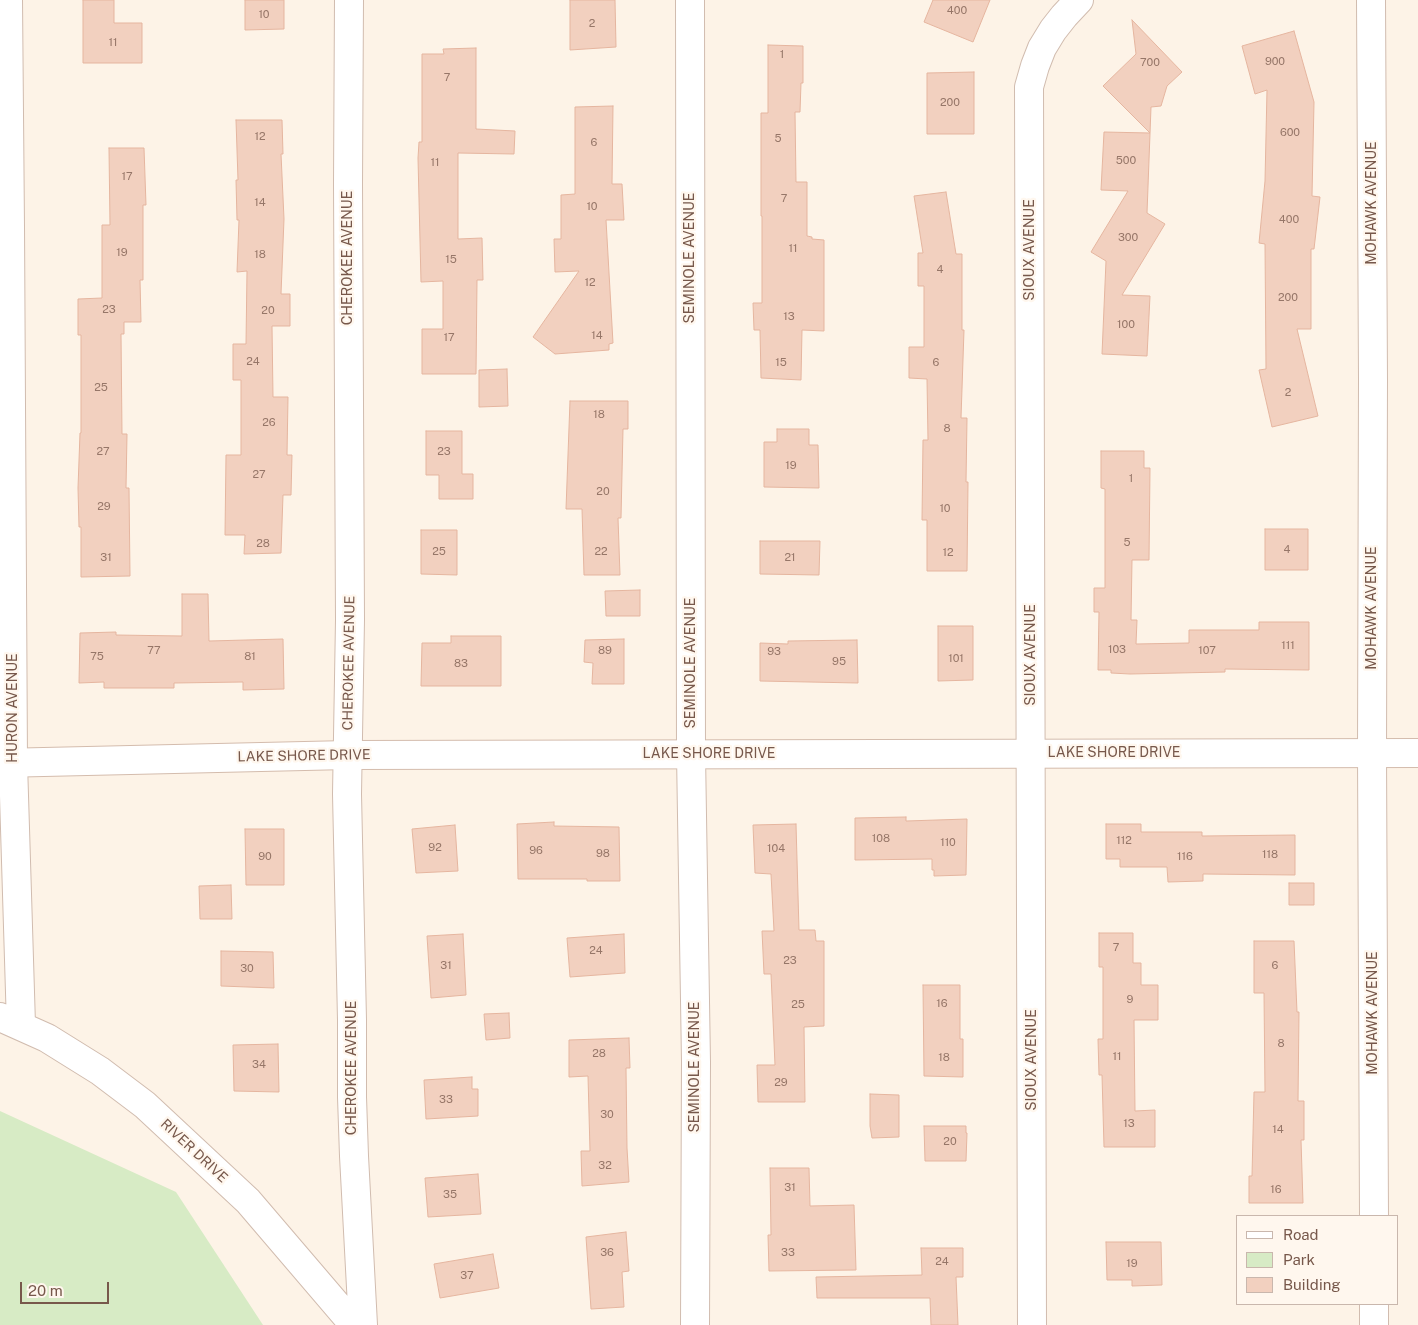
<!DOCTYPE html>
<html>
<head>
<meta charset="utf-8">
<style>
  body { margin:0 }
  #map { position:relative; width:1418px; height:1325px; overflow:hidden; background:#fdf3e7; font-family:"Public Sans",sans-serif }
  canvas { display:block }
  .legend { position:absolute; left:1236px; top:1215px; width:162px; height:90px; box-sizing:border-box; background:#fff7ee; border:1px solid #c9b7ad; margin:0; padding:6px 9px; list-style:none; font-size:15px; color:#77584b }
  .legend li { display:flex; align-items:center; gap:10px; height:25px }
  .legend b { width:25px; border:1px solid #c9b7ad }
  .scale { position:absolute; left:20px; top:1282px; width:89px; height:22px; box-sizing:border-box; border:2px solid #77584b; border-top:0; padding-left:6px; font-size:15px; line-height:18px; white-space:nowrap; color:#77584b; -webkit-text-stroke:4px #fff7ee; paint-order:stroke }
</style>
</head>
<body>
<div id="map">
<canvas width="1418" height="1325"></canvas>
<ul class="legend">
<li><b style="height:6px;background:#fff"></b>Road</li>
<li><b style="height:14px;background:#d7ebc5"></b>Park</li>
<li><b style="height:14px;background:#f2d0bf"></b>Building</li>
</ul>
<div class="scale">20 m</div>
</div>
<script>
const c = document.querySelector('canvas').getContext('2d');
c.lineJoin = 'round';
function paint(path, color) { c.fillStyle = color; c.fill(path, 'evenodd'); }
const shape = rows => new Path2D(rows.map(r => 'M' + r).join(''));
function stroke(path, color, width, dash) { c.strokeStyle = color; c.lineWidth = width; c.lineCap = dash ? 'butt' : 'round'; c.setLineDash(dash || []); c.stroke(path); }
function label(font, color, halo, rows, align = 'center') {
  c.font = font + ' "Public Sans",sans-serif'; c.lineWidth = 4.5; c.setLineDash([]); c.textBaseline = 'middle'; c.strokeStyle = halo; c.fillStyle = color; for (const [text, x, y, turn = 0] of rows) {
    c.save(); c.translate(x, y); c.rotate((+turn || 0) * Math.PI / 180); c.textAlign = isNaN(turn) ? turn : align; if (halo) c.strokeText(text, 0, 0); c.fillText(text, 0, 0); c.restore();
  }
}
paint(shape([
  [0,1111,176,1192,263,1325,0,1325]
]), '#d7ebc5');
const building = shape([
  [83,0,114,0,114,23,142,23,142,63,83,63,83,0],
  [245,0,284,0,284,29,245,30,245,0],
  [570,0,615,0,616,47,570,50,570,0],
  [933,0,990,0,973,42,924,22,933,0],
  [1132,20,1182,72,1167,86,1161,106,1151,107,1147,213,1165,224,1122,295,1150,296,1147,356,1102,354,1106,261,1091,252,1128,191,1101,190,1104,132,1150,133,1103,86,1136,54,1132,20],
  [1294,31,1314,102,1312,196,1320,197,1314,249,1311,249,1311,329,1297,329,1318,416,1272,427,1259,370,1266,369,1265,244,1259,243,1265,181,1267,90,1255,94,1242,46,1294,31],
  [768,45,803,46,803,83,801,83,800,112,795,112,796,182,807,182,807,236,812,237,812,239,824,240,824,331,802,330,801,380,761,378,760,330,754,330,753,303,762,303,762,216,761,216,761,113,768,113,768,45],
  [476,48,476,129,515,131,514,154,458,153,458,239,482,238,483,280,477,280,476,374,422,374,422,329,443,329,443,281,421,282,418,158,419,142,422,142,422,54,444,54,443,49,476,48],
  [974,72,974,134,927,134,927,73,974,72],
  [613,106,612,184,622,184,624,220,606,220,613,343,609,344,609,350,555,354,533,337,579,271,555,272,554,239,561,239,561,195,575,194,575,107,613,106],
  [236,120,282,120,283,154,281,154,284,219,281,294,290,294,290,326,272,326,273,397,288,397,287,455,292,455,291,495,283,495,281,553,244,554,245,535,225,535,226,455,241,455,241,380,233,380,233,344,246,344,247,271,237,272,239,220,237,220,236,180,238,180,236,120],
  [109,148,144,148,146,205,143,205,143,280,140,280,141,322,124,322,124,334,121,334,122,434,127,434,126,488,129,488,130,576,81,577,81,527,79,527,78,488,80,433,81,433,81,335,78,335,78,299,102,298,102,225,110,225,109,148],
  [946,192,956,254,962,254,962,330,964,330,961,418,967,418,966,482,968,482,967,571,927,571,927,520,922,520,923,440,928,440,927,379,909,378,909,347,924,347,924,286,918,286,918,253,923,253,914,196,946,192],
  [507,369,508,406,479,407,479,370,507,369],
  [570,401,628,401,628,429,623,429,621,518,618,518,620,575,584,575,582,509,566,509,570,401],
  [777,429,809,429,809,445,818,445,819,488,764,487,764,442,777,442,777,429],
  [426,431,462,431,462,474,473,474,473,499,439,499,439,475,426,475,426,431],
  [1101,451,1144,451,1144,468,1150,468,1149,560,1132,560,1131,620,1137,620,1136,644,1189,643,1189,630,1259,630,1259,622,1309,622,1309,670,1225,669,1225,672,1130,674,1111,673,1111,670,1098,670,1099,612,1094,612,1094,588,1105,588,1105,489,1101,488,1101,451],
  [1265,529,1308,529,1308,570,1265,570,1265,529],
  [421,530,457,530,457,575,421,574,421,530],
  [760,541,820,541,819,575,760,574,760,541],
  [640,590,640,616,606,616,605,591,640,590],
  [182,594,208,594,209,641,283,639,284,689,243,690,243,682,174,683,174,688,104,688,104,682,79,683,80,633,116,632,116,635,182,636,182,594],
  [938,626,973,626,973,680,938,681,938,626],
  [451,636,501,636,501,686,421,686,422,643,451,643,451,636],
  [624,639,624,684,592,684,593,663,584,662,585,640,624,639],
  [857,640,858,683,760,681,760,643,788,644,788,641,857,640],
  [906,817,906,821,967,819,966,875,934,876,934,870,932,870,932,859,855,860,855,818,906,817],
  [554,822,554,826,619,827,620,881,587,881,587,879,518,879,517,824,554,822],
  [796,824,799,930,815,930,816,941,824,941,824,1026,804,1027,805,1102,758,1102,757,1065,775,1065,771,974,764,974,762,931,774,931,771,874,755,873,753,825,796,824],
  [1106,824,1141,824,1141,832,1202,832,1202,836,1295,835,1295,875,1203,874,1203,881,1168,882,1167,867,1120,867,1120,859,1106,859,1106,824],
  [455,825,458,871,416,873,412,829,455,825],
  [245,829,284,829,284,885,246,885,245,829],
  [1289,883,1314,883,1314,905,1289,905,1289,883],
  [231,885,232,919,200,919,199,886,231,885],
  [1099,933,1133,933,1133,963,1141,963,1141,985,1158,985,1158,1020,1134,1020,1135,1111,1155,1110,1155,1147,1104,1147,1102,1075,1099,1075,1098,1039,1103,1039,1103,967,1099,967,1099,933],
  [463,934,466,995,431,998,427,936,463,934],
  [624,934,625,973,570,977,567,938,624,934],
  [1254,941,1294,941,1297,1012,1299,1012,1298,1101,1304,1101,1304,1140,1301,1140,1303,1203,1249,1203,1249,1176,1252,1176,1254,1092,1265,1092,1264,993,1254,993,1254,941],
  [221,951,273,952,274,988,221,986,221,951],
  [923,985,960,985,960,1039,963,1039,963,1077,924,1076,923,985],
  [509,1013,510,1038,486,1040,484,1014,509,1013],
  [629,1038,630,1068,626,1068,627,1148,629,1182,582,1186,581,1151,590,1151,588,1076,569,1077,569,1040,629,1038],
  [278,1044,279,1092,234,1091,233,1045,278,1044],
  [472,1077,472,1089,478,1089,478,1116,426,1119,424,1080,472,1077],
  [870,1094,899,1095,899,1137,872,1138,870,1126,870,1094],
  [924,1126,966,1126,966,1133,967,1133,966,1161,925,1161,924,1126],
  [770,1168,809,1168,810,1206,854,1205,856,1270,769,1271,768,1235,771,1235,770,1168],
  [478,1174,481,1214,428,1217,425,1178,478,1174],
  [626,1232,629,1271,622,1272,624,1307,591,1309,586,1237,626,1232],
  [1106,1242,1161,1242,1162,1285,1132,1286,1132,1280,1107,1280,1106,1242],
  [921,1248,963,1248,963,1277,956,1277,958,1325,931,1325,930,1298,817,1298,816,1277,922,1275,921,1248],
  [493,1254,499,1288,440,1298,434,1264,493,1254]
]);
paint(building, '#f2d0bf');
stroke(building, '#e5b59f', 1);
const street = shape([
  [8,0,10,226,13,763,21,1025],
  [349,0,348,184,350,620,347,794,352,1020,352,1097,354,1156,363,1325],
  [690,0,691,754,696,1062,695,1325],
  [1371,0,1373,379,1372,753,1374,1216],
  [0,1017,47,1038,100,1071,145,1105,248,1201,354,1325],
  [1374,1304,1374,1325],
  [1032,1325,1029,87,1035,66,1042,48,1053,30,1064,16,1079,0]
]);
const secondary = shape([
  [0,763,348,755,1418,753]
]);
stroke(street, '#d1bcaf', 30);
stroke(secondary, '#d4bcad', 30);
stroke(street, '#fff', 28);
stroke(secondary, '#fff', 28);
label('11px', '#967668', null, [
  ["400",957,11],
  ["10",264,15],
  ["2",592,24],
  ["11",113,43],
  ["1",782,55],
  ["900",1275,62],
  ["700",1150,63],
  ["7",447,78],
  ["200",950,103],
  ["600",1290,133],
  ["12",260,137],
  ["5",778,139],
  ["6",594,143],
  ["500",1126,161],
  ["11",435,163],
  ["17",127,177],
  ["7",784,199],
  ["14",260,203],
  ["10",592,207],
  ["400",1289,220],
  ["300",1128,238],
  ["11",793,249],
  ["19",122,253],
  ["18",260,255],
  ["15",451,260],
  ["4",940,270],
  ["12",590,283],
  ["200",1288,298],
  ["23",109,310],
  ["20",268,311],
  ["13",789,317],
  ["100",1126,325],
  ["14",597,336],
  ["17",449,338],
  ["24",253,362],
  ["15",781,363],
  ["6",936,363],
  ["25",101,388],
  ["2",1288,393],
  ["18",599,415],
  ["26",269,423],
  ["8",947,429],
  ["27",103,452],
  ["23",444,452],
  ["19",791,466],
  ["27",259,475],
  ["1",1131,479],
  ["20",603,492],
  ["29",104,507],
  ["10",945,509],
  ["5",1127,543],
  ["28",263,544],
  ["4",1287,550],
  ["25",439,552],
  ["22",601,552],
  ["12",948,553],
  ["31",106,558],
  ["21",790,558],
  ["111",1288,646],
  ["103",1117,650],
  ["77",154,651],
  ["89",605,651],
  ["107",1207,651],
  ["93",774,652],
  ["75",97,657],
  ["81",250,657],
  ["101",956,659],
  ["95",839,662],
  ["83",461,664],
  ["108",881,839],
  ["112",1124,841],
  ["110",948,843],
  ["92",435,848],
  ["104",776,849],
  ["96",536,851],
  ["98",603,854],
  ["118",1270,855],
  ["90",265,857],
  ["116",1185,857],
  ["7",1116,948],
  ["24",596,951],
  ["23",790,961],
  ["31",446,966],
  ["6",1275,966],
  ["30",247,969],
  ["9",1130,1000],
  ["16",942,1004],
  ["25",798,1005],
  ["8",1281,1044],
  ["28",599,1054],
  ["11",1117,1057],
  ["18",944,1058],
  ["34",259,1065],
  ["29",781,1083],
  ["33",446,1100],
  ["30",607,1115],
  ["13",1129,1124],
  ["14",1278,1130],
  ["20",950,1142],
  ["32",605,1166],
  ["31",790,1188],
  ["16",1276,1190],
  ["35",450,1195],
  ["36",607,1253],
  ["33",788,1253],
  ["24",942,1262],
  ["19",1132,1264],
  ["37",467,1276]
]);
label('14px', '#77584b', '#fff7ee', [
  ["MOHAWK AVENUE",1372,203,-90],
  ["SIOUX AVENUE",1030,250,-90],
  ["CHEROKEE AVENUE",348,258,-90],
  ["SEMINOLE AVENUE",690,258,-90],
  ["MOHAWK AVENUE",1372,608,-90],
  ["SIOUX AVENUE",1031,655,-90],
  ["CHEROKEE AVENUE",349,663,-89],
  ["SEMINOLE AVENUE",691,663,-90],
  ["HURON AVENUE",13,708,-90],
  ["LAKE SHORE DRIVE",1114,753],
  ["LAKE SHORE DRIVE",709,754],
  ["LAKE SHORE DRIVE",304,756,-1],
  ["MOHAWK AVENUE",1373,1013,-90],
  ["SIOUX AVENUE",1032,1060,-90],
  ["SEMINOLE AVENUE",695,1067,-90],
  ["CHEROKEE AVENUE",352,1068,-90],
  ["RIVER DRIVE",194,1151,43]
]);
</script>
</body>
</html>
